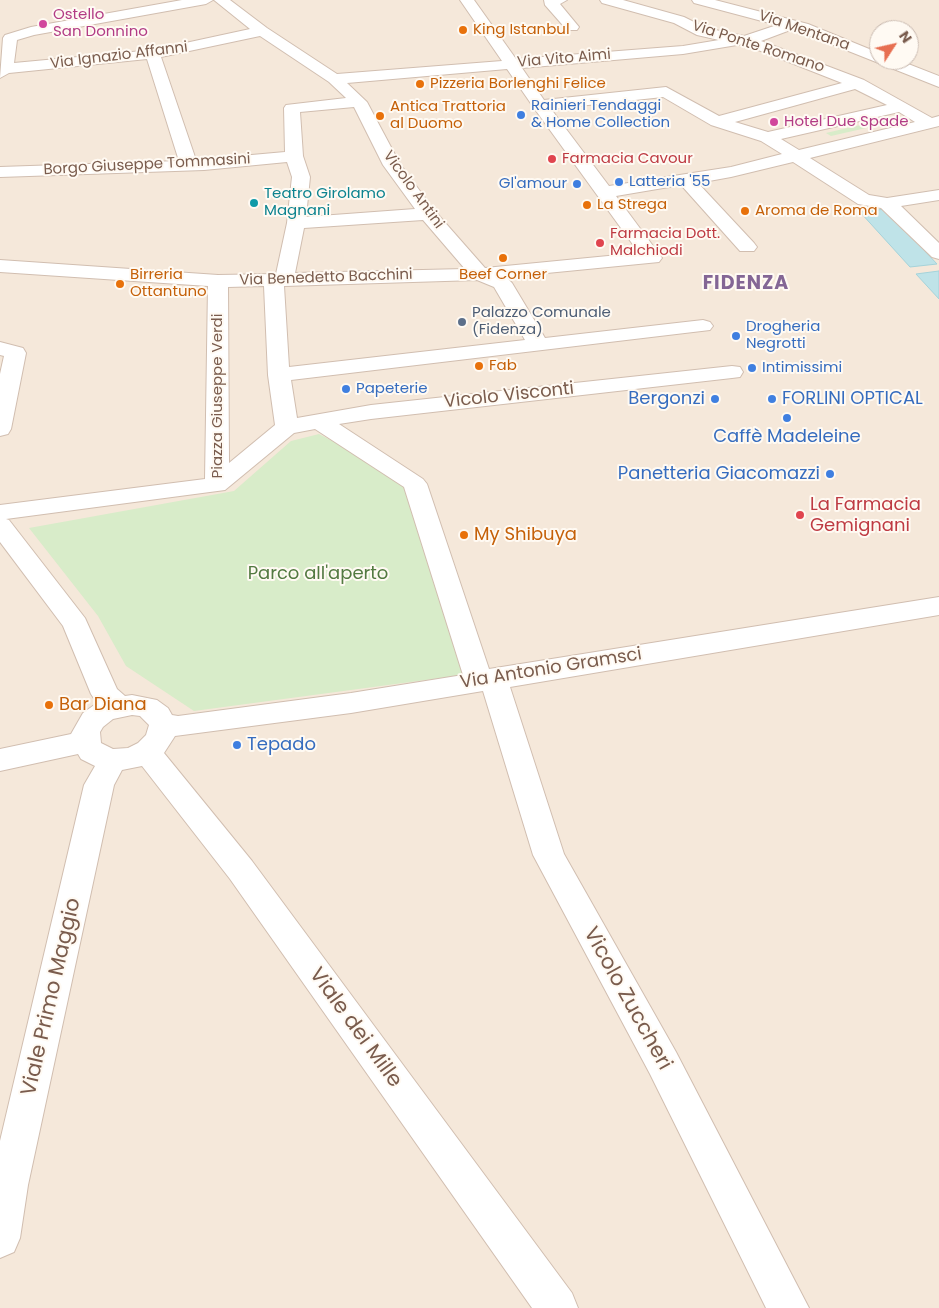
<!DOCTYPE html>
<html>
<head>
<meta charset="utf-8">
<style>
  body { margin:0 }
  #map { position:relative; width:939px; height:1308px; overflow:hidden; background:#fdf6ec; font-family:Poppins,sans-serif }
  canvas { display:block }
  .north { position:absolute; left:869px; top:20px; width:50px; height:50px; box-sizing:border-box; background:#fffaf3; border:1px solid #cabbb1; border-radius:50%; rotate:55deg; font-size:14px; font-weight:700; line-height:20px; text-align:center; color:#7a5c4d }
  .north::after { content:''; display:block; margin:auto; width:18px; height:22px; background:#e76f51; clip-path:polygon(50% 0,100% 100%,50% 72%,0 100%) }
</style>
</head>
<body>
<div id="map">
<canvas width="939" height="1308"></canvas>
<div class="north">N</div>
</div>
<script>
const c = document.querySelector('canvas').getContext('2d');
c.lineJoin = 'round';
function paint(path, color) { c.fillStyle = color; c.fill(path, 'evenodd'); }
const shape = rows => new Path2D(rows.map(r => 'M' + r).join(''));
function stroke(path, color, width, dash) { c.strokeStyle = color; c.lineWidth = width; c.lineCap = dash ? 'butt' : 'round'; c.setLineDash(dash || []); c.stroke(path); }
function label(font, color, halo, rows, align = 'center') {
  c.font = font + ' Poppins,sans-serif'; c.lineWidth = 4; c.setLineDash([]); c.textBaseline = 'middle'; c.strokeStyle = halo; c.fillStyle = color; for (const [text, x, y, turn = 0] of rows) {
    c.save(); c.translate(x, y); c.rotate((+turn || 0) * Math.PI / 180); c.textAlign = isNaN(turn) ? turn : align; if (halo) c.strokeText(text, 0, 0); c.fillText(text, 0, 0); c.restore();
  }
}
paint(shape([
  [0,0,939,0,939,1308,0,1308],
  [879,30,909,30,909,60,879,60]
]), '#f5e8da');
paint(shape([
  [882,120,888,123,831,136,826,133],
  [319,434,415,484,478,673,194,711,126,666,98,616,29,528,234,491,291,441]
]), '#d8ecc9');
const water = shape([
  [886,209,937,264,910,267,860,212,886,209],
  [939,271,939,299,916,274,939,271]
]);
paint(water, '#bfe3e8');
stroke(water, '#a5d3da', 1);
const street = shape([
  [182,0,213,0,206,4,34,35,17,40,14,63,153,50,250,29,214,0,230,0,267,28,337,74,502,61,460,0,474,0,516,59,683,46,719,40,697,35,674,23,602,3,600,0,623,0,684,17,706,28,744,36,777,25,694,3,692,0,715,0,808,24,879,53,879,60,898,60,939,76,939,87,793,29,761,41,864,80,932,118,939,116,939,126,810,158,869,195,887,198,939,190,939,200,901,206,939,243,939,259,932,257,881,208,858,204,793,162,731,177,698,183,754,243,757,247,754,251,740,251,681,185,616,196,662,258,659,262,506,277,512,283,545,338,703,320,710,322,713,326,710,330,291,380,297,418,371,405,732,366,740,367,743,372,740,377,732,378,371,419,339,424,423,479,427,484,489,669,939,597,939,615,510,687,564,854,676,1052,809,1308,766,1308,650,1074,533,855,483,691,351,713,175,736,164,753,252,861,572,1293,578,1308,532,1308,230,879,142,766,122,770,114,785,28,1185,20,1238,14,1252,0,1258,0,1141,84,785,95,766,81,759,78,754,0,771,0,749,71,734,83,713,97,703,91,694,63,626,0,542,0,505,205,479,208,286,0,272,0,260,218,275,276,274,287,223,292,177,287,162,204,170,0,177,0,167,179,161,147,59,9,73,0,78,3,38,5,35,31,27,182,0],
  [260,36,329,82,346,98,286,105,284,108,285,152,196,160,161,57,260,36],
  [743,44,842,83,719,116,666,87,544,100,522,68,683,54,743,44],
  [507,69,534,108,639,253,485,268,434,210,400,164,367,102,347,83,507,69],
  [855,89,887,105,768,132,735,122,855,89],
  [663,97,711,125,761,141,782,154,731,167,609,186,551,109,663,97],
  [354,107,383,165,415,209,306,217,310,177,303,156,300,112,354,107],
  [899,112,915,122,799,150,781,139,899,112],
  [423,220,465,269,295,273,304,228,423,220],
  [477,280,494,287,525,340,289,367,284,286,477,280],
  [264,286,268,375,275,425,229,463,228,287,264,286],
  [315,429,404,487,463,675,351,693,178,716,172,715,168,708,157,700,132,695,125,696,117,689,85,618,9,520,6,519,225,490,294,433,315,429],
  [132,715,140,716,149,725,146,735,138,743,128,748,113,749,101,743,100,732,103,727,113,719,132,715],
  [544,0,567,0,560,4,579,27,577,30,567,30,545,5,544,0],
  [0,342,23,348,26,353,11,429,8,434,0,436,0,374,4,356,0,355,0,342]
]);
stroke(street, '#d1beb0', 2);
paint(street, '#fff');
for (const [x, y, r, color] of [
  [43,24,5,"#d1479c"],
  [463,30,5,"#e8710a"],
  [420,84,5,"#e8710a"],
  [521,115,5,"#3f7fe0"],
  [380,116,5,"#e8710a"],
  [774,122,5,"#d1479c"],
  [552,159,5,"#e0444e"],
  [619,182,5,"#3f7fe0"],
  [577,184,5,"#3f7fe0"],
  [254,203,5,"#0f9aa8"],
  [587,205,5,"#e8710a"],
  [745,211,5,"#e8710a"],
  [600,243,5,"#e0444e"],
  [503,258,5,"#e8710a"],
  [120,284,5,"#e8710a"],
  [462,322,5,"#5c6f8a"],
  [736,336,5,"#3f7fe0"],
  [479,366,5,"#e8710a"],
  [752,368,5,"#3f7fe0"],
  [346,389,5,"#3f7fe0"],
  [715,399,5,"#3f7fe0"],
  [772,399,5,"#3f7fe0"],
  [787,418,5,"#3f7fe0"],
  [830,474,5,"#3f7fe0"],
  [800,515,5,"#e0444e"],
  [464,535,5,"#e8710a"],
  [49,705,5,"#e8710a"],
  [237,745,5,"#3f7fe0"]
]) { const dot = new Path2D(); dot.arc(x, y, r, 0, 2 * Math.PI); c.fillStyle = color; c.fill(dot); stroke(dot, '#fffaf3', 2); }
label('15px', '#b23c85', '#fffaf3', [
  ["Ostello",53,15],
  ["San Donnino",53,32],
  ["Hotel Due Spade",784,122]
], 'left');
label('15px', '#c56008', '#fffaf3', [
  ["King Istanbul",473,30],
  ["Pizzeria Borlenghi Felice",430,84],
  ["Antica Trattoria",390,107],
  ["al Duomo",390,124],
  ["La Strega",597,205],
  ["Aroma de Roma",755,211],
  ["Birreria",130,275],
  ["Ottantuno",130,292],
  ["Beef Corner",503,275,"center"],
  ["Fab",489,366]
], 'left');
label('15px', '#7a5c4d', '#fffaf3', [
  ["Via Mentana",804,31,19],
  ["Via Ponte Romano",758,47,18],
  ["Via Ignazio Affanni",119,56,-7],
  ["Via Vito Aimi",564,59,-5],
  ["Borgo Giuseppe Tommasini",147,165,-3],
  ["Vicolo Antini",413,190,54],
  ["Via Benedetto Bacchini",326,278,-2],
  ["Piazza Giuseppe Verdi",218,396,-90]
]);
label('15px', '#366cbe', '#fffaf3', [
  ["Rainieri Tendaggi",531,106],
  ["& Home Collection",531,123],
  ["Latteria '55",629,182],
  ["Gl'amour",567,184,"right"],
  ["Drogheria",746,327],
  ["Negrotti",746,344],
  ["Intimissimi",762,368],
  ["Papeterie",356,389]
], 'left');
label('15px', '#be3a42', '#fffaf3', [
  ["Farmacia Cavour",562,159],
  ["Farmacia Dott.",610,234],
  ["Malchiodi",610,251]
], 'left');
label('15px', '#0d838f', '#fffaf3', [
  ["Teatro Girolamo",264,194],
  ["Magnani",264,211]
], 'left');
label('15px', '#4e5e75', '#fffaf3', [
  ["Palazzo Comunale",472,313],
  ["(Fidenza)",472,330]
], 'left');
label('18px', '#7a5c4d', '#fffaf3', [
  ["Vicolo Visconti",509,396,-6],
  ["Via Antonio Gramsci",551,669,-9]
]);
label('18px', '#366cbe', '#fffaf3', [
  ["Bergonzi",705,399],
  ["FORLINI OPTICAL",782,399,"left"],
  ["Caffè Madeleine",787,437,"center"],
  ["Panetteria Giacomazzi",820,474],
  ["Tepado",247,745,"left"]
], 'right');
label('18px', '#be3a42', '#fffaf3', [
  ["La Farmacia",810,505],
  ["Gemignani",810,526]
], 'left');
label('18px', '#c56008', '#fffaf3', [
  ["My Shibuya",474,535],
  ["Bar Diana",59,705]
], 'left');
label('18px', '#537a41', '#fffaf3', [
  ["Parco all'aperto",318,574]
]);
c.letterSpacing = '1px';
label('bold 19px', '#846695', '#fffaf3', [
  ["FIDENZA",746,284]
]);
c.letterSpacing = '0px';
label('21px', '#7a5c4d', '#fffaf3', [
  ["Viale Primo Maggio",52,997,-77],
  ["Vicolo Zuccheri",627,999,61],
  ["Viale dei Mille",355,1028,54]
]);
</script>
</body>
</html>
